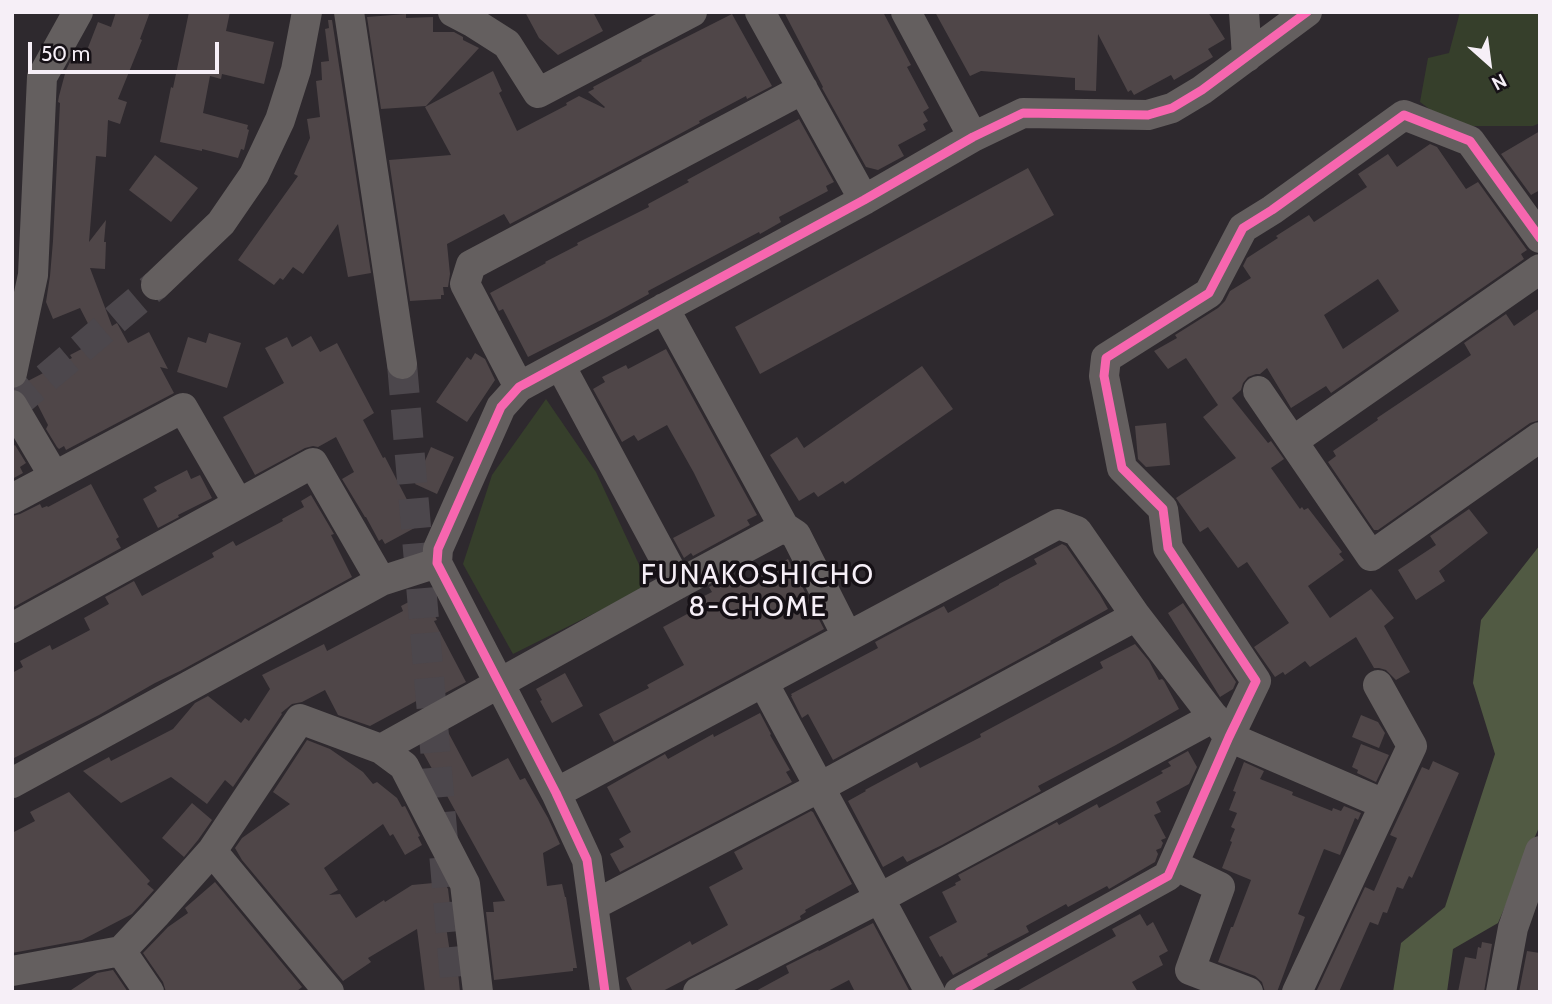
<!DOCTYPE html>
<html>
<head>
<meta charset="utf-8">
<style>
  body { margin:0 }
  #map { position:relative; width:1552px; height:1004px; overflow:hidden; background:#2e292e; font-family:Cabin,sans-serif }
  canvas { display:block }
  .frame { position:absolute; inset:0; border:14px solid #f6eff7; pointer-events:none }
  .north { position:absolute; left:1454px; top:28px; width:70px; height:70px; -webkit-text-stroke:5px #161116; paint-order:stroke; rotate:152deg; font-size:19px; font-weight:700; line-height:28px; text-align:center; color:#f6eff7 }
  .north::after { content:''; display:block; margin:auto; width:24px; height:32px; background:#f6eff7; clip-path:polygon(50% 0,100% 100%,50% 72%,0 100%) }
  .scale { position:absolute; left:28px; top:42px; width:191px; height:32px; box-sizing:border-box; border:4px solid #f6eff7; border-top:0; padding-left:9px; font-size:21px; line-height:24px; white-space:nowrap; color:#f6eff7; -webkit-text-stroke:5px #161116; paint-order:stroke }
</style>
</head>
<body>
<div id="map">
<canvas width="1552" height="1004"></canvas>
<div class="frame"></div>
<div class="north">N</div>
<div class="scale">50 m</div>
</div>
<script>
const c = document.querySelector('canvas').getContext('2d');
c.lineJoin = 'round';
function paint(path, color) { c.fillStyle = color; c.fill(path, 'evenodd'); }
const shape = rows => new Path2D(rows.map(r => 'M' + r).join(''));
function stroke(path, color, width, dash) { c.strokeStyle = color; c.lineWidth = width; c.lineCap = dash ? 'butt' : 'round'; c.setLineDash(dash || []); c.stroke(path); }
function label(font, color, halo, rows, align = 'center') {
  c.font = font + ' Cabin,sans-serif'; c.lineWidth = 7; c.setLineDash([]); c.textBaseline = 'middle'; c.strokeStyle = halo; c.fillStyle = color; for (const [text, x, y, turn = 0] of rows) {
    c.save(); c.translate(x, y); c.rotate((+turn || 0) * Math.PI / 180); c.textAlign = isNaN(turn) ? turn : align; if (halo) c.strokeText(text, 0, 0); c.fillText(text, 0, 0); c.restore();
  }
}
paint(shape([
  [1460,12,1540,12,1540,123,1533,126,1452,126,1420,102,1428,58,1449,53],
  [546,399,596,472,649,586,513,654,463,564,492,475]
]), '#363f2b');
paint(shape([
  [1540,545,1540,825,1498,923,1453,949,1447,992,1393,992,1401,943,1445,907,1495,754,1473,683,1481,620]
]), '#515a43');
paint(shape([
  [116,12,150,12,140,39,142,40,118,99,127,102,120,124,108,120,106,157,96,156,89,242,106,220,104,242,106,242,105,269,90,268,112,326,117,323,128,343,149,332,168,369,160,367,174,393,66,450,64,446,59,449,57,447,46,429,48,425,26,382,72,358,70,355,97,341,80,308,53,319,46,302,50,276,53,241,60,103,58,102,59,96,66,70,71,60,82,63,98,22,111,27],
  [189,12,230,12,226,31,274,42,264,84,222,74,221,79,210,76,203,113,248,125,247,129,249,130,244,150,241,149,238,158,202,149,202,151,160,142,171,87,173,88],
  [525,12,593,12,603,31,558,55,539,38],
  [784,12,883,12,911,65,907,67,929,108,923,112,928,121,923,124,926,130,898,145,904,156,878,170,866,167,822,88,823,87],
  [935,12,1208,12,1225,39,1208,49,1213,57,1174,80,1171,75,1134,95,1131,90,1128,92,1098,34,1096,91,1075,90,1075,78,981,71,970,76],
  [406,14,406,18,433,17,433,32,454,32,463,37,463,40,479,48,426,106,381,109,367,17],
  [732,14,772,86,747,99,746,96,699,121,700,123,661,144,510,224,504,214,447,244,450,274,448,287,443,287,444,295,441,295,441,299,410,301,389,160,451,155,425,107,493,71,502,91,499,93,517,131,567,105,566,103,579,96,604,108,605,107,588,92,594,89,593,87,642,61,641,60],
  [328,20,332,20,371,273,348,277,338,224,303,274,293,267,283,280,280,278,274,285,238,260,298,176,294,174,310,138,307,119,320,117,316,81,322,80,321,62,329,61,325,29,329,28],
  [799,119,834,182,826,186,828,191,779,217,781,222,760,234,759,232,693,267,648,291,649,294,607,317,528,357,503,309,499,311,490,293,546,263,545,262,578,245,577,243,649,207,648,204,689,182,687,180],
  [1540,131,1540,190,1531,195,1501,154],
  [1430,144,1437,147,1466,189,1478,182,1527,250,1521,254,1524,259,1331,393,1326,386,1291,408,1267,368,1260,374,1256,374,1248,377,1243,383,1241,390,1232,398,1268,443,1271,441,1284,459,1271,468,1300,509,1302,507,1304,510,1308,508,1342,552,1339,554,1344,560,1308,586,1330,618,1371,589,1394,618,1384,626,1410,672,1396,680,1386,670,1379,668,1374,668,1356,637,1310,667,1305,661,1285,675,1283,672,1275,677,1254,647,1289,623,1247,562,1238,568,1208,527,1200,532,1176,498,1236,458,1203,417,1218,405,1186,358,1168,369,1154,351,1177,338,1175,335,1218,308,1225,301,1230,291,1251,278,1243,266,1247,258,1278,238,1276,236,1309,215,1314,222,1367,187,1358,174,1388,154,1397,167],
  [1378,279,1399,311,1343,349,1324,315],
  [155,155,198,188,171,222,129,190],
  [1028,168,1054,215,760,374,735,327],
  [1540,308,1540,420,1530,423,1378,530,1374,530,1328,462,1336,456,1333,451,1378,420,1377,418,1471,355,1464,343,1506,314,1514,326],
  [209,333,241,343,227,388,177,372,188,337,206,343],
  [311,336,320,352,337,343,374,413,363,420,383,458,385,457,420,525,385,544,382,539,379,541,366,517,365,517,342,479,354,472,336,437,318,447,313,446,305,448,255,475,223,417,284,383,265,348,287,337,292,347],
  [666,349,757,515,747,520,750,525,693,556,691,553,684,558,673,538,715,516,694,473,667,425,638,441,634,435,622,442,593,389,605,382,602,377,626,365,628,369],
  [475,353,485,359,495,380,467,422,436,402,467,357,471,360],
  [922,366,953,409,845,484,843,481,818,497,814,492,799,501,770,455,797,437,804,448],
  [1166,423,1170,465,1146,467,1138,459,1135,426],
  [15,445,26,463,20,467,23,473,12,479,12,447],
  [431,447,454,457,437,494,415,484],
  [187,470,191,479,200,475,212,498,178,515,179,517,158,528,143,499,157,491,154,487],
  [91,484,119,537,116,539,121,548,12,608,12,516,20,514,40,504,42,508,47,506,48,507],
  [311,495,334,534,331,535,352,577,180,671,155,683,99,715,12,759,12,673,23,667,20,661,50,645,52,650,90,630,84,618,109,604,105,597,134,581,142,596,214,557,212,553,233,541,236,546,283,521,282,519,304,507,301,501],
  [1469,509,1488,533,1439,571,1445,581,1416,600,1398,570,1436,545,1430,536],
  [1062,544,1066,546,1100,595,1108,609,1050,641,1051,642,833,760,808,714,802,718,791,696,792,696,791,694,878,648,875,642,905,626,944,606,948,613,999,585,999,584,1037,564,1034,559],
  [788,559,824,629,614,742,599,714,649,688,647,685,684,665,663,627,702,606,698,599,712,592,709,587,733,574,738,585],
  [424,594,437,620,434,621,466,682,436,698,433,692,370,726,338,715,325,690,302,702,292,704,281,713,282,714,233,787,225,780,207,804,171,777,121,803,83,771,109,757,111,761,173,729,195,703,208,696,241,723,245,718,249,721,270,689,262,675,324,644,327,651,403,611,401,606],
  [1183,603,1236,682,1233,689,1220,697,1168,613],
  [1135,644,1149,661,1159,680,1162,679,1164,681,1179,709,1116,745,1038,786,1041,791,942,845,907,862,903,856,883,867,848,801,866,791,865,790,917,762,920,768,981,737,980,734,1103,668,1100,662],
  [565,673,583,706,552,723,540,701,542,700,536,689],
  [760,713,771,734,770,735,790,770,786,772,792,782,620,872,610,854,624,847,619,839,631,832,607,787,665,754,668,759,713,734,714,737],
  [1361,715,1378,722,1385,733,1379,748,1352,737],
  [448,732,472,777,508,758,520,780,525,778,548,818,560,844,543,853,547,886,562,884,565,897,566,897,577,968,573,968,573,971,494,980,486,912,494,912,493,902,505,901,420,747],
  [307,740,330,749,363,772,373,784,377,782,397,798,402,807,405,806,420,836,418,837,422,845,405,855,393,834,390,836,383,824,324,868,338,890,329,895,340,894,356,918,384,900,385,902,412,885,444,882,448,889,450,905,443,906,450,953,456,952,460,992,425,992,417,929,368,958,371,962,343,981,242,860,235,848,242,838,290,804,273,792],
  [1361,744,1389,755,1376,782,1357,773,1358,770,1352,767],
  [1188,751,1197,767,1189,784,1156,802,1161,812,1154,815,1166,838,1161,840,1163,843,1161,848,1156,850,1158,854,1155,862,1109,889,1107,886,1068,907,1066,904,1026,926,1029,932,987,954,988,956,953,975,942,956,940,957,929,937,957,922,942,892,956,885,955,883,961,880,958,875,1057,822,1059,825,1097,804,1099,808,1163,773,1161,771,1171,766,1168,762],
  [1433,761,1459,773,1412,878,1409,876,1403,889,1397,887,1387,913,1383,912,1378,925,1370,922,1339,992,1316,992,1365,887,1374,891,1397,838,1390,835,1422,767,1429,770],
  [1244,762,1264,771,1260,779,1293,792,1292,795,1332,811,1333,808,1341,811,1344,806,1361,813,1358,820,1355,818,1340,855,1324,849,1298,914,1305,917,1277,992,1265,992,1262,982,1255,976,1218,962,1231,927,1233,927,1251,880,1222,868,1232,842,1230,841,1235,829,1231,827,1237,813,1229,810,1236,792,1233,791],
  [69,792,150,881,147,884,154,890,132,914,82,940,12,953,12,833,35,821,30,812],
  [192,803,212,820,198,840,184,857,162,838],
  [811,811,813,812,852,884,805,910,806,912,800,916,801,919,661,992,633,992,626,978,690,941,692,945,728,925,709,887,743,869,734,852],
  [215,882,302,987,296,992,166,992,163,982,143,953,168,927,188,913,185,908],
  [1140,914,1147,926,1153,922,1168,951,1159,956,1163,965,1132,982,1138,992,1015,992,1116,936,1112,929],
  [873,923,910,992,855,992,849,980,826,992,754,992,789,973,786,966,818,950,819,951],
  [1482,942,1492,944,1484,992,1458,992,1465,957,1476,959,1478,947,1481,948],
  [1527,951,1540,953,1540,992,1519,992],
  [113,970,128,992,68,992,97,973]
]), '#4f4648');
stroke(shape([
  [402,364,456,992],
  [12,407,156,285]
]), '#4c474c', 30, [30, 15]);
stroke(shape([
  [349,12,402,364],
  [453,12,474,23,507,44,538,93,692,12],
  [760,12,864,200],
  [906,12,973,137],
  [1244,12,1247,57],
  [156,285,221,223,254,175,280,120,296,70,307,12],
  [664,308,784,527,796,535,847,636],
  [560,365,678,584],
  [12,373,33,275,42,77,78,12],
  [519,387,465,284,471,265,803,89],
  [1258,391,1371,556,1540,437],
  [12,405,54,476],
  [1293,441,1540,269],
  [12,499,183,408,238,503],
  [12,628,313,463,381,581],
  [763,682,930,992],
  [381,749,678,584,784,527],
  [12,783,381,581,437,563],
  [556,793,1058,524,1077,531,1136,616,1229,737,1384,804],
  [212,851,329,992],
  [1174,865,1220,887,1190,970,1248,992],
  [594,905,820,787,1136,616],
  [121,951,149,992],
  [12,971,121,951,155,915,212,851,300,719,381,749,404,766,465,884,478,992],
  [605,992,587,860,556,793,437,563,438,549,501,407,519,387,864,200,973,137,1023,113,1148,115,1172,108,1202,90,1307,12],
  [698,992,880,898,1214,717],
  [959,992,1168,876,1229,737,1256,681,1168,548,1163,509,1122,468,1104,376,1106,358,1209,293,1243,228,1272,210,1404,115,1470,141,1540,238],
  [1297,992,1412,746,1378,685],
  [1501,992,1513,928,1540,851]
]), '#645f5f', 30);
stroke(shape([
  [605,992,587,860,556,793,437,563,438,549,501,407,519,387,864,200,973,137,1023,113,1148,115,1172,108,1202,90,1307,12],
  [959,992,1168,876,1229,737,1256,681,1168,548,1163,509,1122,468,1104,376,1106,358,1209,293,1243,228,1272,210,1404,115,1470,141,1540,238]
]), '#f766af', 9);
c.letterSpacing = '2px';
label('28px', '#f6eff7', '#161116', [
  ["FUNAKOSHICHO",758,576],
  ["8-CHOME",758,608]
]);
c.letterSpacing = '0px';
</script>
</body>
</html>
